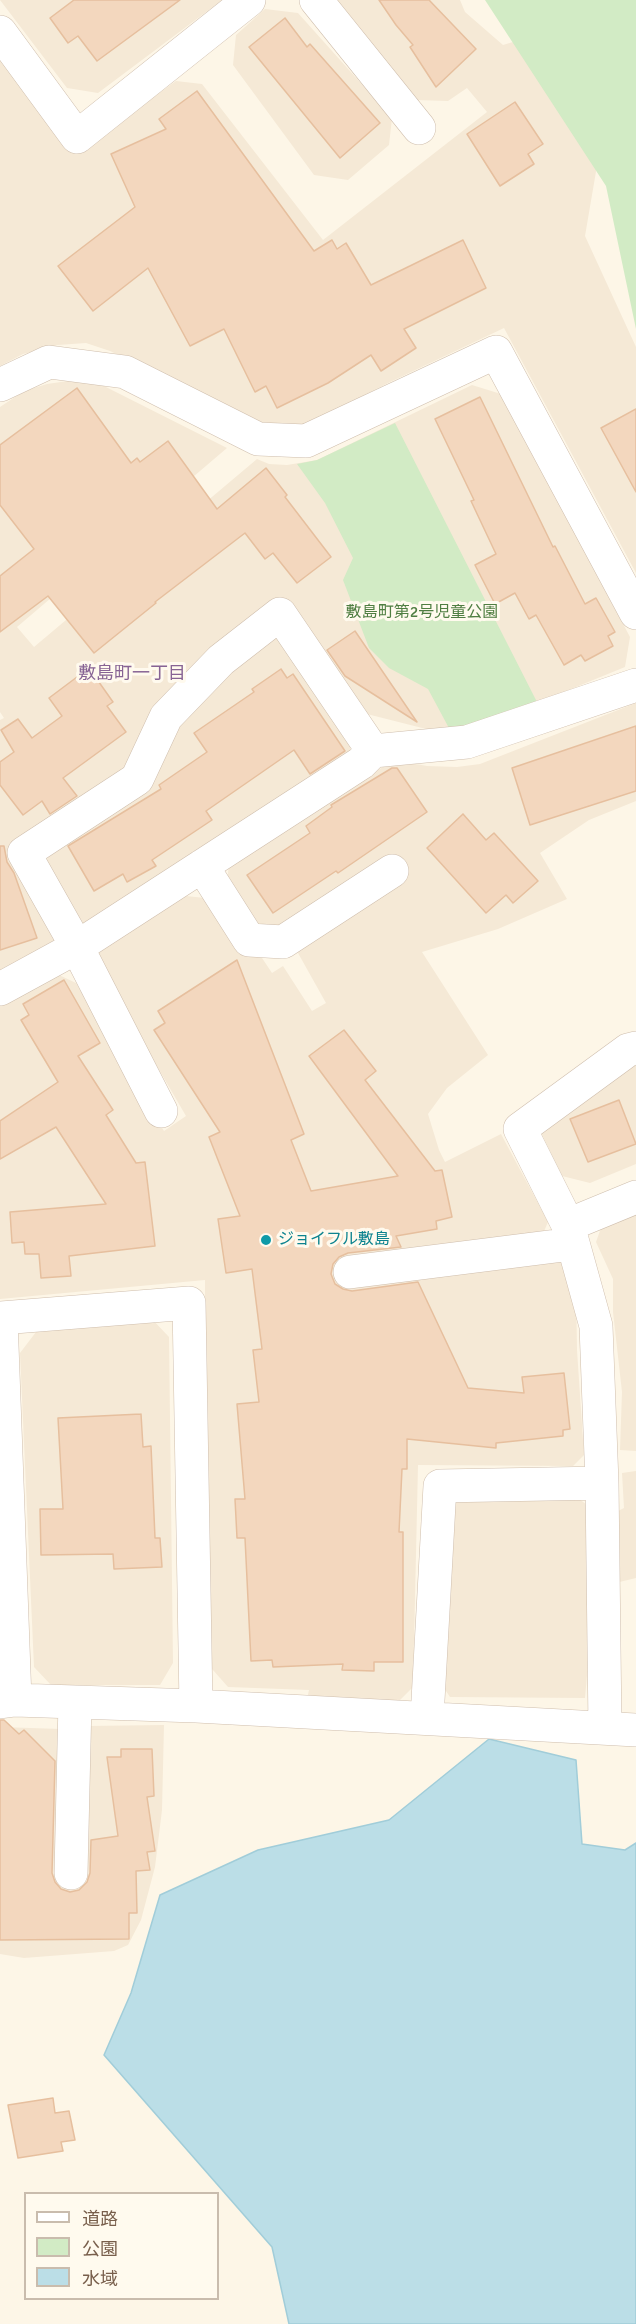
<!DOCTYPE html>
<html>
<head>
<meta charset="utf-8">
<style>
  body { margin:0 }
  #map { position:relative; width:636px; height:2324px; overflow:hidden; background:#fdf6e7; font-family:Signika,"Noto Sans JP",sans-serif }
  canvas { display:block }
  .legend { position:absolute; left:24px; top:2192px; width:195px; height:108px; box-sizing:border-box; background:#fffaee; border:2px solid #c9bcad; margin:0; padding:8px 10px; list-style:none; font-size:18px; color:#785e4b }
  .legend li { display:flex; align-items:center; gap:12px; height:30px }
  .legend b { width:30px; border:2px solid #c9bcad }
</style>
</head>
<body>
<div id="map">
<canvas width="636" height="2324"></canvas>
<ul class="legend">
<li><b style="height:8px;background:#fff"></b>道路</li>
<li><b style="height:16px;background:#d2ebc5"></b>公園</li>
<li><b style="height:16px;background:#bbdee7"></b>水域</li>
</ul>
</div>
<script>
const c = document.querySelector('canvas').getContext('2d');
c.lineJoin = 'round';
function paint(path, color) { c.fillStyle = color; c.fill(path, 'evenodd'); }
const shape = rows => new Path2D(rows.map(r => 'M' + r).join(''));
function stroke(path, color, width, dash) { c.strokeStyle = color; c.lineWidth = width; c.lineCap = dash ? 'butt' : 'round'; c.setLineDash(dash || []); c.stroke(path); }
function label(font, color, halo, rows, align = 'center') {
  c.font = font + ' Signika,"Noto Sans JP",sans-serif'; c.lineWidth = 6; c.setLineDash([]); c.textBaseline = 'middle'; c.strokeStyle = halo; c.fillStyle = color; for (const [text, x, y, turn = 0] of rows) {
    c.save(); c.translate(x, y); c.rotate((+turn || 0) * Math.PI / 180); c.textAlign = isNaN(turn) ? turn : align; if (halo) c.strokeText(text, 0, 0); c.fillText(text, 0, 0); c.restore();
  }
}
paint(shape([
  [0,0,222,0,98,93,67,88],
  [334,0,460,0,465,12,503,45,556,29,606,113,585,236,636,347,636,573,504,328,388,383,303,427,254,421,180,383,110,351,86,343,58,345,23,354,0,366,0,56,75,154,176,81,202,84,323,240,487,112,467,88,448,101,416,100],
  [265,9,298,13,392,118,389,145,348,180,314,175,233,65,236,35],
  [68,381,96,382,227,448,17,627,34,647,257,459,269,464,287,465,317,460,472,385,501,394,630,637,625,667,495,720,438,732,363,713,270,602,198,660,163,699,128,767,10,851,57,936,49,952,0,976,0,720,4,718,0,712,0,407,24,391,47,384],
  [269,637,285,640,351,740,349,758,92,927,73,922,44,867,50,852,175,729,207,690],
  [636,703,636,801,589,820,540,853,567,899,498,929,422,952,488,1055,447,1088,428,1114,439,1150,445,1162,501,1134,548,1222,542,1236,336,1262,341,1286,562,1259,576,1287,577,1350,584,1455,573,1466,418,1465,413,1687,398,1702,307,1699,309,1690,228,1687,205,1661,205,1280,0,1299,0,1004,59,975,76,983,164,1131,186,1116,98,965,99,951,186,896,205,898,241,952,262,958,272,973,283,966,312,1011,326,1003,298,953,300,938,251,923,227,882,229,864,394,760,427,766,457,767,480,764],
  [636,1051,636,1164,590,1183,562,1176,537,1124],
  [636,1201,636,1451,620,1450,622,1392,613,1312,613,1279,596,1242,606,1214],
  [151,1318,169,1337,173,1663,160,1685,51,1685,34,1667,20,1353,36,1332],
  [636,1471,636,1578,611,1584,612,1514,624,1508,622,1473],
  [456,1493,574,1495,587,1505,591,1630,585,1698,450,1697,440,1682],
  [164,1725,162,1810,155,1867,141,1920,128,1945,114,1951,24,1958,0,1954,0,1727,61,1729,61,1886,87,1884,87,1726]
]), '#f5e9d6');
paint(shape([
  [485,0,636,0,636,329,606,186],
  [395,423,537,702,450,730,428,689,389,668,369,648,343,580,353,558,325,503,297,464,317,460]
]), '#d2ebc5');
const water = shape([
  [489,1739,576,1760,582,1844,625,1850,636,1843,636,2324,289,2324,272,2247,104,2055,131,1993,160,1895,258,1850,389,1820,489,1739]
]);
paint(water, '#bbdee7');
stroke(water, '#a1cdd9', 1.5);
const building = shape([
  [74,0,180,0,97,61,78,36,68,43,50,18,74,0],
  [379,0,429,0,476,49,436,87,410,47,413,45,396,25,379,0],
  [285,18,307,47,310,44,380,123,340,158,249,47,285,18],
  [197,91,314,251,332,240,337,249,346,243,371,285,463,240,486,288,404,329,416,348,381,371,371,355,328,383,277,408,266,386,255,392,224,329,190,346,148,268,93,311,58,266,135,207,111,154,166,129,159,119,197,91],
  [515,102,543,144,528,154,534,164,500,186,467,134,515,102],
  [77,388,131,463,137,458,140,462,168,441,217,509,266,468,287,495,285,497,331,557,297,583,273,553,265,559,245,533,155,602,156,603,94,653,48,596,0,632,0,576,34,549,0,505,0,445,77,388],
  [480,397,553,547,555,546,585,604,596,598,615,632,608,636,613,646,585,661,581,655,564,665,536,615,529,619,515,593,495,604,475,565,496,554,471,501,474,500,435,419,480,397],
  [636,409,636,492,601,428,636,409],
  [355,631,417,722,345,676,327,650,355,631],
  [89,668,113,702,107,706,126,732,63,778,77,796,50,814,42,801,23,815,0,785,0,762,14,752,1,730,18,719,32,738,62,716,49,698,89,668],
  [281,669,287,678,293,674,345,751,310,774,294,750,206,811,212,820,152,860,156,866,127,882,123,874,94,891,68,846,161,789,159,785,207,752,194,733,254,692,252,689,281,669],
  [636,726,636,791,530,825,512,768,636,726],
  [392,768,397,768,427,812,338,873,336,871,273,913,247,875,310,833,306,826,332,807,331,805,392,768],
  [463,814,486,840,494,833,538,881,513,903,506,895,486,913,427,848,463,814],
  [0,846,4,846,7,862,14,873,37,938,0,950,0,846],
  [237,960,304,1134,291,1140,311,1191,398,1176,309,1056,344,1030,376,1071,365,1080,435,1171,442,1170,452,1217,436,1221,437,1229,396,1236,401,1247,348,1253,339,1257,333,1264,331,1274,335,1284,343,1289,352,1291,418,1282,468,1388,524,1393,522,1377,564,1373,570,1429,563,1430,563,1436,496,1443,496,1448,407,1439,407,1469,402,1469,399,1532,403,1532,403,1662,374,1662,374,1671,342,1670,343,1664,273,1667,272,1660,251,1661,245,1538,237,1538,235,1499,245,1499,237,1404,259,1402,253,1350,262,1349,252,1269,226,1273,218,1219,240,1216,209,1137,220,1132,154,1030,165,1023,158,1011,237,960],
  [64,980,100,1043,78,1056,113,1110,106,1115,136,1163,145,1162,155,1246,69,1256,71,1276,41,1278,39,1254,25,1254,24,1242,12,1243,10,1212,106,1204,56,1127,0,1159,0,1121,58,1082,21,1020,29,1015,23,1004,64,980],
  [619,1100,636,1144,588,1162,570,1119,619,1100],
  [141,1414,143,1447,151,1446,155,1538,160,1538,162,1567,114,1569,113,1554,41,1555,40,1509,63,1509,58,1418,141,1414],
  [0,1720,4,1720,19,1734,24,1730,55,1761,52,1873,55,1882,61,1889,70,1892,79,1890,87,1882,90,1873,91,1840,118,1836,107,1757,121,1757,121,1749,152,1749,154,1796,147,1797,155,1851,147,1852,150,1870,136,1871,137,1913,129,1913,129,1939,0,1940,0,1720],
  [53,2098,55,2113,69,2111,75,2140,61,2142,63,2151,18,2158,8,2105,53,2098]
]);
paint(building, '#f3d7be');
stroke(building, '#e6bf9e', 1.5);
const minor = shape([
  [316,0,419,128],
  [0,32,77,137,249,0],
  [0,385,49,362,125,372,258,439,306,441,496,352,636,613],
  [202,866,249,940,283,942,392,871],
  [0,989,77,947,361,763,373,751,467,742,636,685],
  [161,1111,77,947,24,853,137,779,166,717,221,660,280,614,373,751],
  [568,1225,636,1197],
  [350,1272,572,1244],
  [15,1700,1,1318,189,1303,196,1706],
  [0,1702,15,1700,196,1706,636,1730],
  [427,1718,440,1486,602,1483],
  [605,1728,602,1483,596,1326,568,1225,520,1129,628,1050,636,1048],
  [71,1873,75,1702]
]);
stroke(minor, '#cfbead', 34);
stroke(minor, '#fff', 33);
for (const [x, y, r, color] of [
  [266,1240,6,"#0f9aa8"]
]) { const dot = new Path2D(); dot.arc(x, y, r, 0, 2 * Math.PI); c.fillStyle = color; c.fill(dot); stroke(dot, '#fffaee', 2); }
label('16px', '#4f7e42', '#fffaee', [
  ["敷島町第2号児童公園",422,613]
]);
label('16px', '#0d838f', '#fffaee', [
  ["ジョイフル敷島",278,1240]
], 'left');
label('18px', '#876394', '#fffaee', [
  ["敷島町一丁目",132,674]
]);
</script>
</body>
</html>
